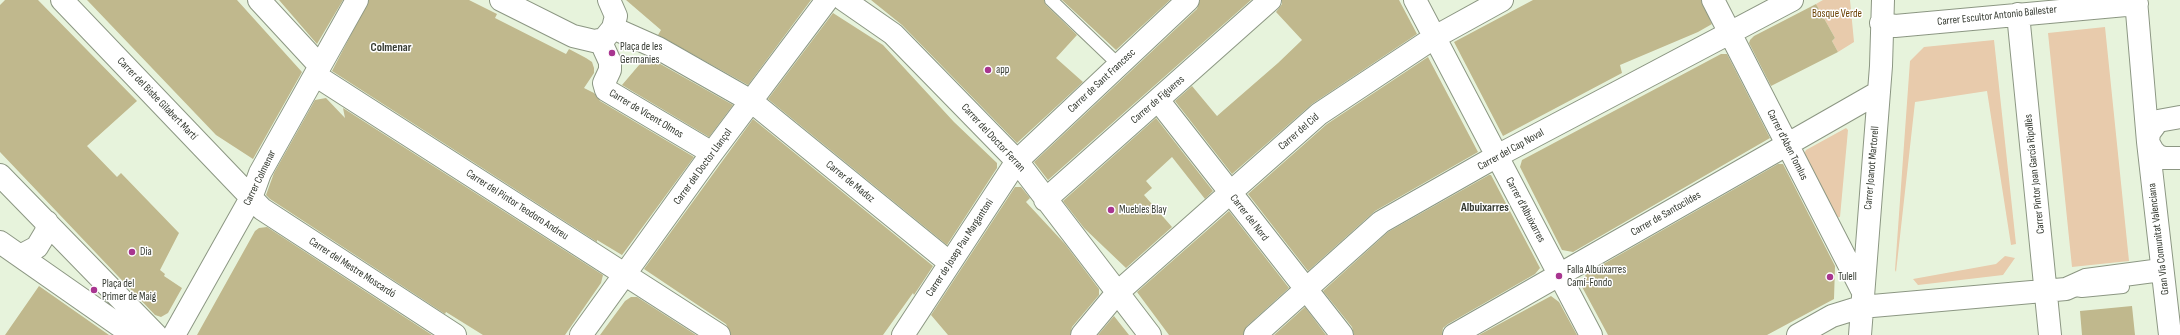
<!DOCTYPE html>
<html>
<head>
<meta charset="utf-8">
<style>
  body { margin:0 }
  canvas { display:block; background:#e7f3dc }
</style>
</head>
<body>
<canvas width="2180" height="335"></canvas>
<script>
const c = document.querySelector('canvas').getContext('2d');
c.lineJoin = 'round';
function paint(path, color) { c.fillStyle = color; c.fill(path, 'evenodd'); }
const shape = rows => new Path2D(rows.map(r => 'M' + r).join(''));
function stroke(path, color, width, dash) { c.strokeStyle = color; c.lineWidth = width; c.lineCap = dash ? 'butt' : 'round'; c.setLineDash(dash || []); c.stroke(path); }
function label(font, color, halo, rows, align = 'center') {
  c.font = font + ' "Sofia Sans Condensed",sans-serif'; c.lineWidth = 3; c.setLineDash([]); c.textBaseline = 'middle'; c.strokeStyle = halo; c.fillStyle = color; for (const [text, x, y, turn = 0] of rows) {
    c.save(); c.translate(x, y); c.rotate((+turn || 0) * Math.PI / 180); c.textAlign = isNaN(turn) ? turn : align; if (halo) c.strokeText(text, 0, 0); c.fillText(text, 0, 0); c.restore();
  }
}
paint(shape([
  [1823,0,1850,0,1854,42,1838,52,1832,41,1835,38,1816,4],
  [2105,27,2129,261,2072,267,2048,33],
  [1994,40,2016,244,2011,245,1987,91,1915,102,1896,272,1895,270,1910,61,1924,47],
  [1846,128,1848,130,1840,217,1836,218,1804,154,1806,150],
  [2005,256,2015,258,2003,275,1918,285,1913,279,1996,264]
]), '#e8cbac');
paint(shape([
  [5,0,38,0,137,101,87,146,117,177,121,173,179,233,160,270,165,274,164,276,182,288,168,313,161,317,155,315,0,152,0,5],
  [87,0,237,0,302,72,253,159,216,135],
  [279,0,343,0,317,44],
  [369,0,469,0,497,14,495,18,566,54,569,49,586,58,592,62,594,68,594,73,584,88,594,93,600,101,694,157,622,255,597,240,597,242,332,71],
  [626,0,811,0,748,85,658,35,661,30],
  [871,0,1044,0,1046,5,1077,35,1056,58,1083,82,1017,143,902,25],
  [1062,0,1170,0,1116,50],
  [1200,0,1251,0,1048,180,1034,162,1197,9],
  [1282,0,1399,0,1417,34,1312,104,1232,174,1175,101,1192,86,1217,116,1278,63,1302,40,1276,12,1282,4],
  [1533,0,1701,0,1712,24,1698,32,1620,65,1622,73,1503,136,1454,42],
  [1816,4,1835,38,1832,41,1838,52,1771,86,1749,43,1750,40,1754,36],
  [833,13,883,45,954,122,997,163,997,168,947,245,768,99],
  [1721,54,1727,54,1770,138,1573,252,1562,250,1520,167,1522,160],
  [648,57,733,105,709,137,622,85,645,58],
  [1428,57,1478,152,1375,211,1308,271,1248,194,1327,124],
  [326,98,345,118,343,108,603,275,601,283,565,335,483,335,446,312,445,314,270,199,266,195,274,173,315,100],
  [1156,118,1213,191,1205,199,1172,157,1146,181,1152,188,1144,195,1172,227,1126,268,1084,228,1063,201],
  [753,119,933,266,914,295,913,293,883,335,731,335,726,324,644,269],
  [1778,164,1783,164,1835,266,1834,299,1767,335,1608,335,1581,285,1586,274],
  [1489,175,1491,175,1540,268,1535,274,1448,324,1443,328,1442,335,1354,335,1352,327,1323,291,1388,232],
  [1015,187,1021,187,1030,198,1026,202,1065,244,1099,289,1099,295,1072,327,1070,335,948,335,931,315],
  [1229,211,1289,288,1247,326,1243,335,1169,335,1137,292],
  [267,227,432,335,197,335,255,231,259,228],
  [39,286,109,335,5,335],
  [1551,296,1559,302,1577,335,1479,335],
  [631,297,637,297,696,335,600,335,625,301],
  [2132,306,2135,335,2082,335,2080,311],
  [1305,307,1326,335,1274,335],
  [1114,316,1129,335,1098,335]
]), '#c0b88d');
const lane = shape([
  [1051,0,1119,65],
  [2075,290,2082,291,2123,287]
]);
const street = shape([
  [62,0,262,209,455,335],
  [259,0,320,66],
  [501,0,573,36,594,41,604,39,613,28,616,16,609,0],
  [844,0,893,34,1017,161,1150,335],
  [1415,0,1591,335],
  [1713,0,1862,290],
  [2136,0,2148,142,2170,335],
  [2018,14,2050,335],
  [1881,23,1895,26,2137,4],
  [613,28,658,48,751,101,950,263],
  [600,40,610,62,610,70,604,83,606,90,712,153],
  [315,75,719,335],
  [1158,100,1342,335],
  [2180,117,2158,121,2149,133,2148,142,2153,151,2158,156,2164,158,2180,158],
  [0,175,156,335],
  [1045,200,1270,0],
  [0,242,133,335],
  [20,256,37,247,46,232,47,222],
  [174,335,251,198,260,173,357,0],
  [581,335,712,153,827,0],
  [903,335,1017,161,1188,0],
  [1082,335,1117,293,1319,114,1435,37,1502,0],
  [1255,335,1381,222,1497,156,1792,0],
  [1454,335,1879,92],
  [1798,335,1832,316,1861,307,2066,289,2086,280,2161,270],
  [1860,335,1881,66,1883,0]
]);
stroke(lane, '#8c9783', 14);
stroke(street, '#8c9783', 24);
stroke(lane, '#fff', 12);
stroke(street, '#fff', 22);
for (const [x, y, r, color] of [
  [612,53,4,"#a83590"],
  [988,70,4,"#a83590"],
  [1111,210,4,"#a83590"],
  [132,252,4,"#a83590"],
  [1559,276,4,"#a83590"],
  [1830,277,4,"#a83590"],
  [94,290,4,"#a83590"]
]) { const dot = new Path2D(); dot.arc(x, y, r, 0, 2 * Math.PI); c.fillStyle = color; c.fill(dot); stroke(dot, '#fff', 1.5); }
label('11px', '#6a4104', '#fff', [
  ["Bosque Verde",1837,14]
]);
label('11px', '#353a31', '#fff', [
  ["Carrer Escultor Antonio Ballester",1997,16,-6],
  ["Carrer de Sant Francesc",1102,81,-43],
  ["Carrer del Bisbe Gilabert Martí",157,99,46],
  ["Carrer de Figueres",1158,100,-41],
  ["Carrer de Vicent Olmos",646,114,31],
  ["Carrer del Cid",1299,132,-41],
  ["Carrer del Doctor Ferran",993,138,47],
  ["Carrer d'Aben Tomlus",1787,145,63],
  ["Carrer del Cap Noval",1511,150,-29],
  ["Carrer del Doctor Llançol",703,167,-54],
  ["Carrer Joanot Martorell",1872,168,-85],
  ["Carrer Pintor Joan García Ripollès",2035,174,-96],
  ["Carrer Colmenar",260,178,-64],
  ["Carrer de Madoz",850,182,39],
  ["Carrer del Pintor Teodoro Andreu",517,205,33],
  ["Carrer d'Albuixarres",1525,210,62],
  ["Carrer de Santocildes",1666,214,-30],
  ["Carrer del Nord",1249,218,52],
  ["Gran Via Comunitat Valenciana",2159,239,-97],
  ["Carrer de Josep Pau Margantoni",960,248,-57],
  ["Carrer del Mestre Moscardó",352,268,33]
]);
label('11px', '#353a31', '#fff', [
  ["Plaça de les",620,47],
  ["Germanies",620,60],
  ["app",996,70],
  ["Muebles Blay",1119,210],
  ["Dia",140,252],
  ["Falla Albuixarres",1567,270],
  ["Camí-Fondo",1567,283],
  ["Tulell",1838,277],
  ["Plaça del",102,284],
  ["Primer de Maig",102,297]
], 'left');
label('bold 12px', '#353a31', '#fff', [
  ["Colmenar",391,48],
  ["Albuixarres",1485,208]
]);
</script>
</body>
</html>
